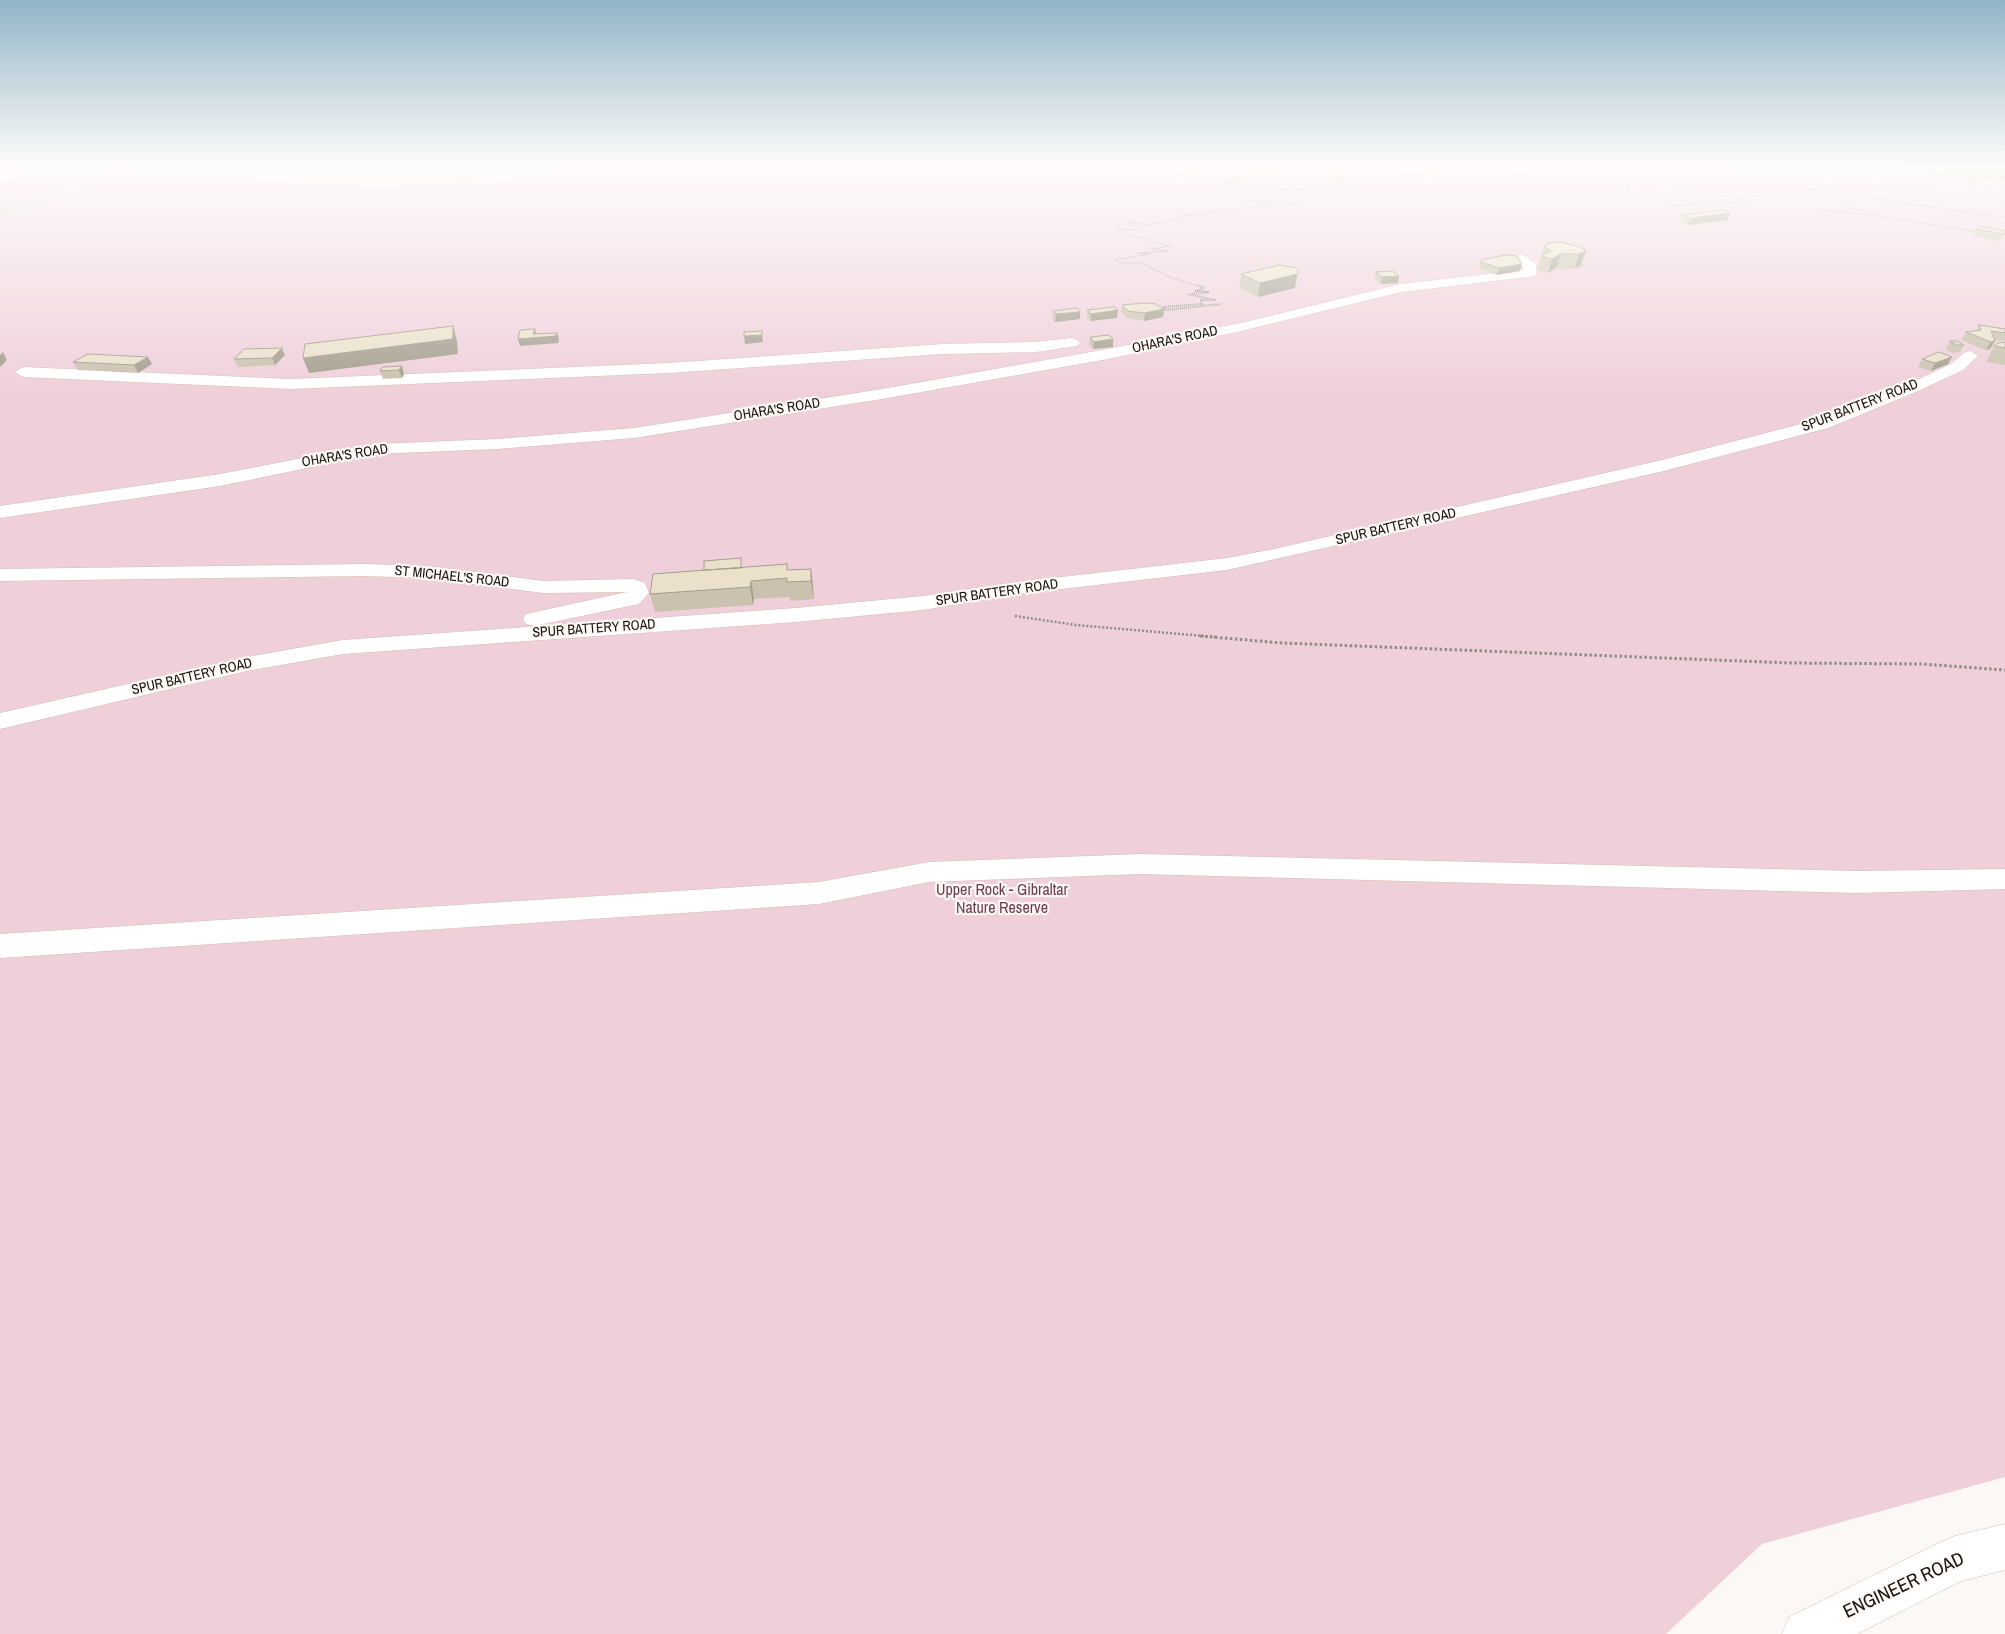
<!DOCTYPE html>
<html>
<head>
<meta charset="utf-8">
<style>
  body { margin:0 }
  canvas { display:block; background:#fcf8f5 }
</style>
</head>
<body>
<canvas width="2005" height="1634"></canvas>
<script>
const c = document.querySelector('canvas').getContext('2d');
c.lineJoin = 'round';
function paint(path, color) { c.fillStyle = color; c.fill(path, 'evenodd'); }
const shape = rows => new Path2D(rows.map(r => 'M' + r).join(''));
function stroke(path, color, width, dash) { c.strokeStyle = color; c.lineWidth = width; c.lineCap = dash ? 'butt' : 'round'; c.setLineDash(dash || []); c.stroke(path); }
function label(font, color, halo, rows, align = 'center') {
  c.font = font + ' "Archivo Narrow",sans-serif'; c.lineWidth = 4.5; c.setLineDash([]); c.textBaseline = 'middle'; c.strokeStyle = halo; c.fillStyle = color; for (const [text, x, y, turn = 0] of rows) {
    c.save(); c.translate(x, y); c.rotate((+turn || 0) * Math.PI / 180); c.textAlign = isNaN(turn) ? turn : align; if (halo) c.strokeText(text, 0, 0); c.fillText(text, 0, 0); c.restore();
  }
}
paint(shape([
  [0,167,134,167,133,178,181,175,373,186,475,183,632,167,1853,167,2005,185,2005,1477,1762,1544,1666,1634,0,1634],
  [539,167,610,167,540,174]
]), '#efcfda');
const water = shape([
  [1899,167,2005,167,2005,180,1965,179,1899,167]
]);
paint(water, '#afb695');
stroke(water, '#83856d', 1);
stroke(shape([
  [0,215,106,171]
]), '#dad6d2', 12, [12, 6]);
stroke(shape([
  [1721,167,1953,183,2005,190]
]), '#dad6d2', 12, [12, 6]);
const minor = shape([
  [107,167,120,167,110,173,102,173,102,169,107,167],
  [1521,254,1535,263,1537,273,1535,276,1401,292,1241,331,1108,359,882,399,634,438,497,449,375,454,220,486,0,518,0,506,220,474,375,444,497,439,634,428,882,389,1108,349,1241,323,1401,284,1523,270,1522,265,1514,258,1521,254],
  [1072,338,1077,340,1080,343,1077,346,1036,352,943,354,669,373,291,389,23,377,15,372,23,367,291,379,669,363,943,344,1036,342,1072,338],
  [1970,351,1978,356,1963,370,1916,392,1828,428,1664,471,1227,570,1018,594,923,610,796,622,343,654,247,671,0,729,0,713,247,657,343,640,796,608,923,596,1018,582,1227,558,1274,549,1662,460,1816,420,1904,386,1951,364,1964,353,1970,351],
  [364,564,427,566,543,581,633,579,645,583,649,593,639,604,534,626,526,624,523,619,526,614,627,592,543,593,427,578,364,576,0,581,0,569,364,564],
  [1141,854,1857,871,2005,869,2005,889,1857,893,1141,874,929,882,819,904,0,958,0,934,819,882,929,862,1141,854],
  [2005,1524,2005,1570,1961,1581,1857,1634,1782,1634,1789,1617,1939,1543,1955,1536,2005,1524]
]);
const major = shape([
  [74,167,106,167,101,170,0,181,0,175,74,167]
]);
stroke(minor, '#d3beaf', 1);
stroke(major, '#d3beaf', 1);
stroke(shape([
  [1486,167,1558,183],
  [1228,179,1180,176,1173,173,1317,168,1444,177,1362,167],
  [1239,180,1350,189,1225,191,1235,199,1299,204],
  [1624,197,1629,195,1627,191,1629,185,1640,183,1664,184,1690,192,1735,197,1776,195,1811,189,2005,218],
  [1845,206,1880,215],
  [1669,207,1706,202,1751,203],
  [1814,209,1891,218,1977,232],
  [1187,216,1182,216,1267,205],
  [1115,260,1150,254,1138,253,1169,251,1153,249,1170,246,1125,234,1117,229,1139,230,1141,229,1130,222,1151,225,1153,224,1151,222,1162,223,1186,217],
  [1116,260,1119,263,1141,263,1170,277,1201,287],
  [1557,268,1579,268,1583,266,1581,261]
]), '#918c88', 1, [1, 1]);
stroke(shape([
  [1187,294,1215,300,1201,300,1202,304,1163,307,1166,310,1221,304],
  [1192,294,1209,292,1196,291,1205,288,1197,285]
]), '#918c88', 2, [1, 1]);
stroke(shape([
  [1015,616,1076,625,1215,637]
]), '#918c88', 2.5, [2, 2]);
stroke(shape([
  [1200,636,1282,643,1791,663,1922,664,2005,670]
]), '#918c88', 3, [2.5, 2.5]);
paint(minor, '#fff');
paint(major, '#fff');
paint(shape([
  [308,167,390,167,377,174,353,173,352,169,308,168],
  [468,172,470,178,467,181,453,181,451,175],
  [1333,174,1346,178,1345,184,1332,184],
  [1226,178,1243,182,1242,188,1226,188,1225,184],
  [1730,213,1728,220,1688,225,1680,222,1683,215],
  [1976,229,2005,231,2005,234,2000,241,1973,236],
  [1544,247,1581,247,1581,265,1575,268,1557,267,1548,273,1537,270],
  [1481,260,1520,271,1497,275,1479,269],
  [1376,272,1399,276,1398,283,1381,284,1374,279],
  [1241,274,1295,288,1258,297,1239,288],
  [1122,305,1164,309,1163,317,1144,321,1127,318,1121,312],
  [1087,310,1118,310,1117,318,1091,321,1087,318],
  [1053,311,1080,319,1055,322,1052,318],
  [1979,325,2005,329,2005,340,2003,341,1994,340,1995,341,1990,349,1986,350,1961,340,1966,332,1976,331],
  [1090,337,1113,339,1113,347,1093,349,1089,345],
  [1950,341,1964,345,1960,352,1953,353,1946,349],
  [2005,342,2005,365,1986,362,1994,346],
  [285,355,275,365,238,367,234,359],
  [1922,359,1948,364,1931,371,1918,367],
  [73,362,152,364,138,373,78,370],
  [402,366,404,374,402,378,383,379,380,371],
  [787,564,788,570,811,569,813,587,814,599,790,601,790,597,754,599,753,605,655,612,650,594,743,568]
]), '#cac2af');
paint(shape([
  [374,167,390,167,377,174],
  [468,172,470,178,467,181,465,175],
  [1730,213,1728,220,1688,225,1691,218],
  [1586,251,1581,265,1575,268,1579,254],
  [1561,254,1557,267,1548,273,1552,259],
  [1522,264,1520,271,1497,275,1499,268],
  [1298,271,1295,288,1258,297,1260,283],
  [1399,276,1398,283,1381,284,1382,277],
  [1164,309,1163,317,1144,321,1145,313],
  [1118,310,1117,318,1091,321,1091,314],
  [1080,312,1080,319,1055,322,1056,314],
  [453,326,457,341,458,354,309,373,303,358],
  [535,329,537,337,557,333,559,340,558,343,520,346,518,339],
  [762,335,763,342,745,344,744,336],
  [1113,339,1113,347,1093,349,1094,342],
  [1995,341,1990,349,1986,350,1991,342],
  [282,348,285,355,275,365,272,358],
  [3,352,7,360,0,367,0,355],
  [148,357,152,364,138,373,134,365],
  [1952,357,1948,364,1931,371,1935,363],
  [402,366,404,374,402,378,399,370],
  [811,569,813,587,814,599,811,581],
  [751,581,754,599,753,605,750,587]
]), '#a49e8e');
const building = shape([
  [455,172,468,172,465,175,451,175,455,172],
  [1333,174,1346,175,1346,178,1333,178,1333,174],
  [1226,178,1242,179,1243,182,1227,182,1226,178],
  [1722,210,1730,213,1691,218,1683,215,1722,210],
  [1979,226,2005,231,2005,233,2004,234,1976,229,1979,226],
  [1561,242,1581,247,1586,251,1579,254,1561,254,1552,259,1541,256,1551,251,1544,247,1549,243,1561,242],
  [1505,255,1517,256,1522,264,1499,268,1481,262,1481,260,1505,255],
  [1279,265,1296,268,1298,271,1298,274,1260,283,1241,274,1279,265],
  [1392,271,1399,276,1382,277,1376,272,1392,271],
  [1144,303,1156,304,1164,309,1145,313,1128,311,1122,305,1144,303],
  [1114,307,1118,310,1091,314,1087,310,1114,307],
  [1077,308,1080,312,1056,314,1053,311,1077,308],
  [1979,325,2005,329,2005,333,1991,331,1995,341,1991,342,1966,332,1981,330,1979,325],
  [453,326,453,339,303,358,305,344,453,326],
  [535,329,533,334,557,333,556,336,518,339,520,330,535,329],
  [762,331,762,335,744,336,744,332,762,331],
  [1109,335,1113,339,1094,342,1090,337,1109,335],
  [1950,341,1957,341,1964,345,1957,345,1950,341],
  [2005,342,2005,348,1994,346,1998,343,2005,342],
  [282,348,272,358,234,359,244,349,282,348],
  [1939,352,1952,357,1935,363,1922,359,1939,352],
  [88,354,148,357,134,365,73,362,88,354],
  [402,366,399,370,380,371,383,367,402,366],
  [741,558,741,568,704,570,704,561,741,558],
  [787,564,787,570,811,569,811,581,787,582,787,578,751,581,750,587,650,594,653,574,787,564]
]);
paint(building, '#ebe1cb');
stroke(building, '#a49e8e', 1);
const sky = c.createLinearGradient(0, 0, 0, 395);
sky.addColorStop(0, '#91b5c7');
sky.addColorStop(0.42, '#fefcfa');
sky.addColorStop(1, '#fefcfa00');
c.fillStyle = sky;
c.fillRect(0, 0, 2005, 395);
label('14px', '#1b140f', '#fcf8f5', [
  ["OHARA'S ROAD",1175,340,-12],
  ["SPUR BATTERY ROAD",1860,406,-21],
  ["OHARA'S ROAD",777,410,-9],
  ["OHARA'S ROAD",345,456,-9],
  ["SPUR BATTERY ROAD",1396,527,-13],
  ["ST MICHAEL'S ROAD",452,577,6],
  ["SPUR BATTERY ROAD",997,593,-8],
  ["SPUR BATTERY ROAD",594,629,-4],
  ["SPUR BATTERY ROAD",192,677,-13]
]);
label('16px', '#6f3b4f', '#fcf8f5', [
  ["Upper Rock - Gibraltar",1002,891],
  ["Nature Reserve",1002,909]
]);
label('19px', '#1b140f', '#fcf8f5', [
  ["ENGINEER ROAD",1904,1586,-25]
]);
</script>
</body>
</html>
